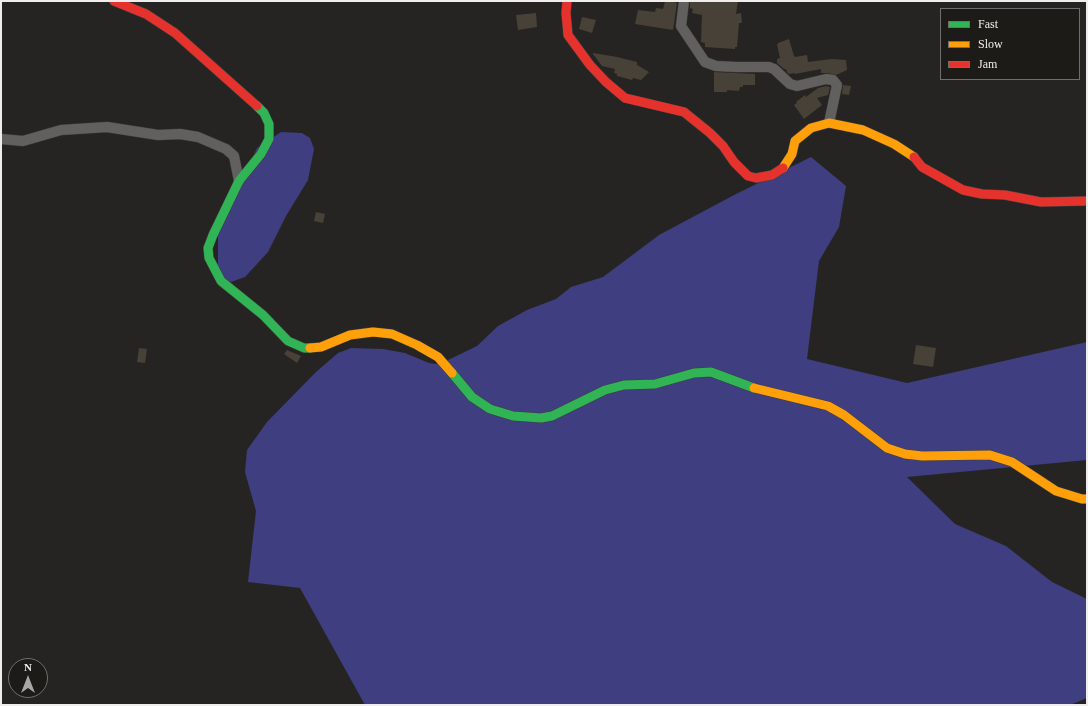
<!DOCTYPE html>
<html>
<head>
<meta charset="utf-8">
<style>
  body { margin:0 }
  #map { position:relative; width:1088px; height:706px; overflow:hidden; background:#262422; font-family:"Times New Roman",serif }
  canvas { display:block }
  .frame { position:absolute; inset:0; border:2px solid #f0eeec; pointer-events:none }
  .legend { position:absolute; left:940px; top:8px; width:140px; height:72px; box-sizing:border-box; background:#1d1b18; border:1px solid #716f6d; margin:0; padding:5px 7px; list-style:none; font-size:12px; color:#f0eeec }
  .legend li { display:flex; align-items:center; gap:8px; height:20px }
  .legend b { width:20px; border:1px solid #716f6d }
  .north { position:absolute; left:8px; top:658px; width:40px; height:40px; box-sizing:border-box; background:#1d1b18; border:1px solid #716f6d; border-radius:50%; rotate:0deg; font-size:11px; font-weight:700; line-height:16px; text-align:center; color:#f0eeec }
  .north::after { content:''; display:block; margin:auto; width:14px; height:18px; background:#a9a7a5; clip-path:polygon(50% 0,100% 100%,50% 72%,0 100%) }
</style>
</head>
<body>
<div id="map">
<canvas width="1088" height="706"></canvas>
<div class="frame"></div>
<ul class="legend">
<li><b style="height:5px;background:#30b455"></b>Fast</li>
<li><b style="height:5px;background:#ff9f0a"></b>Slow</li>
<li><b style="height:5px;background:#e5322d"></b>Jam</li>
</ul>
<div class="north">N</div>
</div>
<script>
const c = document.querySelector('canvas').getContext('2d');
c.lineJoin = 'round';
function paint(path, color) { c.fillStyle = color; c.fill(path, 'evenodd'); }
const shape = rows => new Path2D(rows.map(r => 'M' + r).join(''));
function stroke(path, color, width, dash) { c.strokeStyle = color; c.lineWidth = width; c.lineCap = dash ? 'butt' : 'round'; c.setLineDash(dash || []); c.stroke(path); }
paint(shape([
  [281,132,302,133,310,138,314,149,308,180,286,216,268,252,245,277,231,282,218,278,218,233,257,148],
  [811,157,846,186,839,227,819,261,807,359,907,383,1087,342,1087,460,907,477,955,524,1006,546,1052,582,1087,599,1087,698,1070,705,365,705,300,588,248,582,256,511,245,472,247,450,267,422,316,372,338,353,351,348,383,349,405,353,429,363,435,364,448,360,477,346,498,326,527,310,556,299,571,287,603,277,659,235,734,195]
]), '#3e3e81');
paint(shape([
  [665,1,671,1,677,3,673,30,635,24,638,10,655,12,656,8,663,9],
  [690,1,738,1,736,14,741,13,742,23,739,23,737,47,735,47,735,49,705,47,705,43,701,42,702,15,692,13,693,9,690,8],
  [536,13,537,27,518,30,516,15],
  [582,17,596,20,592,33,579,29],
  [789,39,794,56,795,56,795,57,807,55,808,62,832,59,846,60,847,70,836,75,827,73,821,73,821,69,795,74,794,73,789,74,787,72,786,69,784,69,777,63,777,59,780,58,777,44,778,44,778,43],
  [593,53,617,57,637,62,637,65,649,72,641,80,633,78,632,80,617,76,617,74,614,73,615,69,602,66,593,54],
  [714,72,755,74,755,85,743,85,743,87,740,87,739,91,727,90,727,92,714,92],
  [843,85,851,86,849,95,842,94],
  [826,86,830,87,828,95,817,98,822,105,804,119,794,105,797,103,796,102,805,95,806,97,818,88],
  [316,212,325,214,323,223,314,221],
  [916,345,936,348,933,367,913,364],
  [139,348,147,349,145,363,137,362],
  [287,350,301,356,297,363,284,354]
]), '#474137');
const street = shape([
  [684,1,681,26,705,62,716,66,736,67,769,67,774,69,790,84,797,86,826,79,833,80,837,85,829,123],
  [1,139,23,141,61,130,107,127,158,135,180,134,198,137,226,149,234,156,239,181]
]);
const fast = shape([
  [257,106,264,113,269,124,269,139,261,154,239,181,213,235,208,248,209,258,221,281,263,315,288,341,304,348,310,348],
  [452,373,472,397,490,409,513,416,541,418,552,416,605,390,624,385,655,384,694,373,711,372,754,388]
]);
const slow = shape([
  [783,168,792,154,795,141,811,128,829,123,863,130,894,144,914,157],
  [310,348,321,347,350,335,373,332,392,334,417,345,438,357,452,373],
  [754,388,828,406,844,415,887,448,905,454,922,456,990,455,1012,462,1056,491,1082,499,1087,499]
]);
const jam = shape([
  [114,1,146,14,175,33,257,106],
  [567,1,566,13,568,35,590,65,606,82,625,98,684,112,710,133,723,146,734,162,748,176,756,178,772,175,783,168],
  [914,157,922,167,963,190,982,194,1005,195,1041,202,1087,201]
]);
stroke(street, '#403f3d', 11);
stroke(fast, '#403f3d', 10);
stroke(slow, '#403f3d', 10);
stroke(jam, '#403f3d', 10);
stroke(street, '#61605e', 10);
stroke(fast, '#30b455', 9);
stroke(slow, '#ff9f0a', 9);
stroke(jam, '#e5322d', 9);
</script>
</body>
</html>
